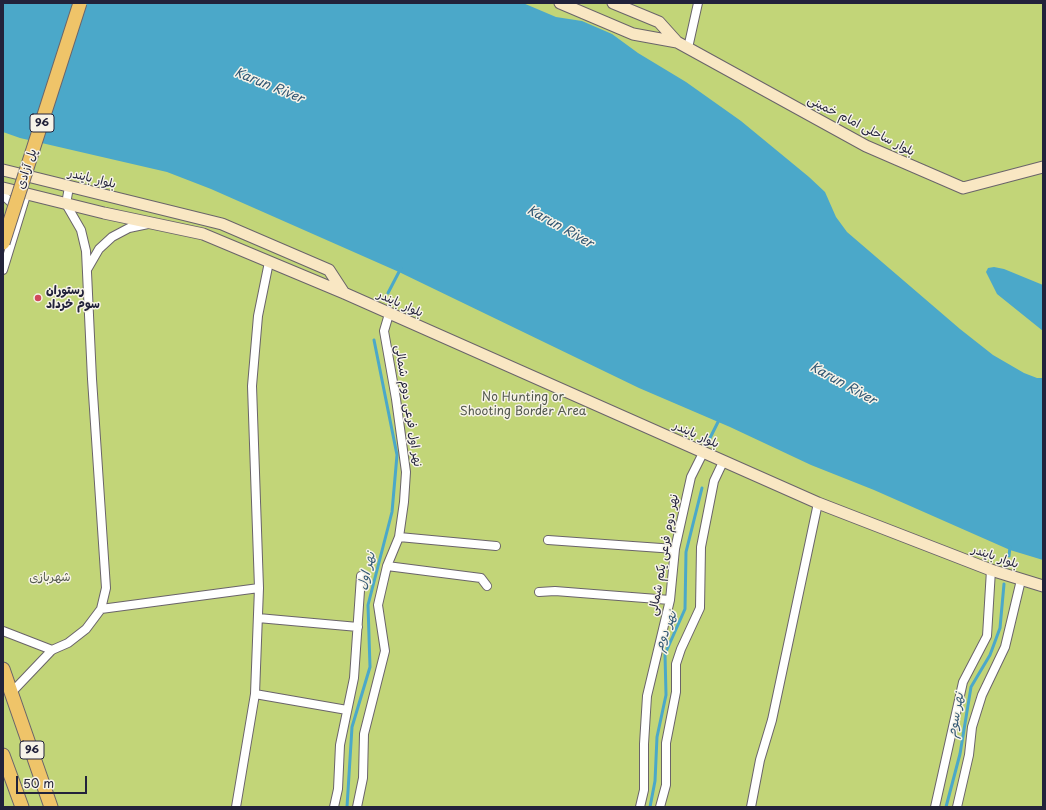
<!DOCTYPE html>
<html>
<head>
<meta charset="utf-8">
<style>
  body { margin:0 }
  #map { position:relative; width:1046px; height:810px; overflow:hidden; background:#efdfc0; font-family:"Playpen Sans",sans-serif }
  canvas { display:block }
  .frame { position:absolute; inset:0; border:4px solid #22223b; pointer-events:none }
  .scale { position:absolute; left:16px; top:776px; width:71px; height:18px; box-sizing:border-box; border:2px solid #22223b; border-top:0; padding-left:5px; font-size:12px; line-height:14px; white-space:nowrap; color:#22223b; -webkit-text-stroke:3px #f7f3e8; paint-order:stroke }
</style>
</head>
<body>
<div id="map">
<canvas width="1046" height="810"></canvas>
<div class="frame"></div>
<div class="scale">50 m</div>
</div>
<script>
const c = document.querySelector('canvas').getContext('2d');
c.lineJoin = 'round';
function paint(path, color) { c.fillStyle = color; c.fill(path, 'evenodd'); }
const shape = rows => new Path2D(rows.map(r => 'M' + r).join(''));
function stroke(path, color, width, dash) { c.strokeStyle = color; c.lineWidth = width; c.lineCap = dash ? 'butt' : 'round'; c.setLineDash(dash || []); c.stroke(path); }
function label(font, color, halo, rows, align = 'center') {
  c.font = font + ' "Playpen Sans","Playpen Sans Arabic",sans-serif'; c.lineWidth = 3; c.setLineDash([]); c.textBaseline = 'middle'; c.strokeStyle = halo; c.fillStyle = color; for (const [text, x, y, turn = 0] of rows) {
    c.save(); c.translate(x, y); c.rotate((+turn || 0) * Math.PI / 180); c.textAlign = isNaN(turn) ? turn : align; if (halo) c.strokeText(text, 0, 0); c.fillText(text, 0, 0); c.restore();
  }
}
paint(shape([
  [3,3,1043,3,1043,807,3,807]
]), '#c2d578');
paint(shape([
  [3,3,523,3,556,17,582,21,612,34,638,53,686,82,741,121,809,177,825,192,836,217,847,232,960,329,993,355,1024,373,1037,378,1043,378,1043,560,1010,550,874,490,811,465,730,427,639,388,399,272,211,189,167,172,20,138,3,132],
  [994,267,1004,269,1043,285,1043,331,997,294,986,272,988,268]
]), '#4ba8c9');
stroke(shape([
  [388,293,401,268],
  [709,440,719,420],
  [1009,556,1010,547],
  [347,807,352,727,370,667,368,605,392,512,397,455,374,340],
  [650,807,655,781,657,737,666,695,665,654,685,609,686,552,702,488],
  [946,807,960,754,971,687,990,655,1000,628,1004,584]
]), '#4ba8c9', 3);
const street = shape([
  [688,48,698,3],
  [3,195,16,207],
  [88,268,99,249,112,237,129,228,148,224],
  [3,270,26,195],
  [399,537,496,546],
  [548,540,675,549],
  [387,566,481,578,487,586],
  [539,592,555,591,670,600],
  [101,609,259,588],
  [258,618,358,627],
  [3,631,52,650],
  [11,693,52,650,68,643,86,629,101,609,106,588,92,379,86,251,81,230,66,204,69,187],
  [255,694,347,710],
  [236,807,255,694,259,588,252,386,258,316,269,262],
  [334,807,338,789,340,745,354,678,361,576],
  [357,807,363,778,364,734,385,651,378,605,387,566,399,537,404,502,406,472,396,399,384,331,389,314],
  [640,807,644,790,644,744,647,696,670,600,675,549,691,477,703,453],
  [660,807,666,785,666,743,676,692,676,664,681,649,700,608,701,547,714,481,723,462],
  [751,807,760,760,772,720,818,503],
  [935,807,963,682,987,636,991,570],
  [957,807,969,755,972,727,982,695,1005,647,1021,580]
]);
const secondary = shape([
  [560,3,633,34,677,42,866,146,963,188,1043,167],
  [613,3,659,22,677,42],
  [3,170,222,224,329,270,344,293],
  [3,188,104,213,203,234,344,293,818,503,991,570,1043,586]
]);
const primary = shape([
  [3,669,51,807],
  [3,755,22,807]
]);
stroke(street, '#6a646a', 10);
stroke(secondary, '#6a646a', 13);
stroke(primary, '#6a646a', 15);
stroke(street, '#fff', 8);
stroke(secondary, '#f9e7c3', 11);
stroke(primary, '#efc469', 13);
const primaryBridge = shape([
  [3,243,80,3]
]);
stroke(primaryBridge, '#6a646a', 15, []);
stroke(primaryBridge, '#efc469', 13);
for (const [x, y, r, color] of [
  [38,298,4,"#d1495b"]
]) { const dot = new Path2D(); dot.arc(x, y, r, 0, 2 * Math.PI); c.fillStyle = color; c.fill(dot); stroke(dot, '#f7f3e8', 1.5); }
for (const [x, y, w] of [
  [42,123,24],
  [32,750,24]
]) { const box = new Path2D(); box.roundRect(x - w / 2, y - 9, w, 18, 3); c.fillStyle = '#f7f3e8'; c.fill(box); stroke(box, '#22223b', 1); }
label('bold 11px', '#22223b', null, [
  ["96",42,123],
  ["96",32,750]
]);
label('12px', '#22223b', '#f7f3e8', [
  ["بلوار ساحلی امام خمینی",861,126,27],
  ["پل آزادی",27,169,-72],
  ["بلوار بایندر",92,179,14],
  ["بلوار بایندر",400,304,24],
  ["نهر اول فرعی دوم شمالی",408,406,81],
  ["بلوار بایندر",696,435,24],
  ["نهر دوم فرعی یکم شمالی",664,555,-80],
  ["بلوار بایندر",995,557,19]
]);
label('bold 12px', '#22223b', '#f7f3e8', [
  ["رستوران",46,291],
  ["سوم خرداد",46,305]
], 'left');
label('12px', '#52584d', '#f7f3e8', [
  ["No Hunting or",523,398],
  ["Shooting Border Area",523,412],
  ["شهربازی",50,578]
]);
label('italic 13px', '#325874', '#f7f3e8', [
  ["Karun River",269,86,22],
  ["Karun River",560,227,29],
  ["Karun River",843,384,29],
  ["نهر اول",367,571,-76],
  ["نهر دوم",666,631,-69],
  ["نهر سوم",956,715,-80]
]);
</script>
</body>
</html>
